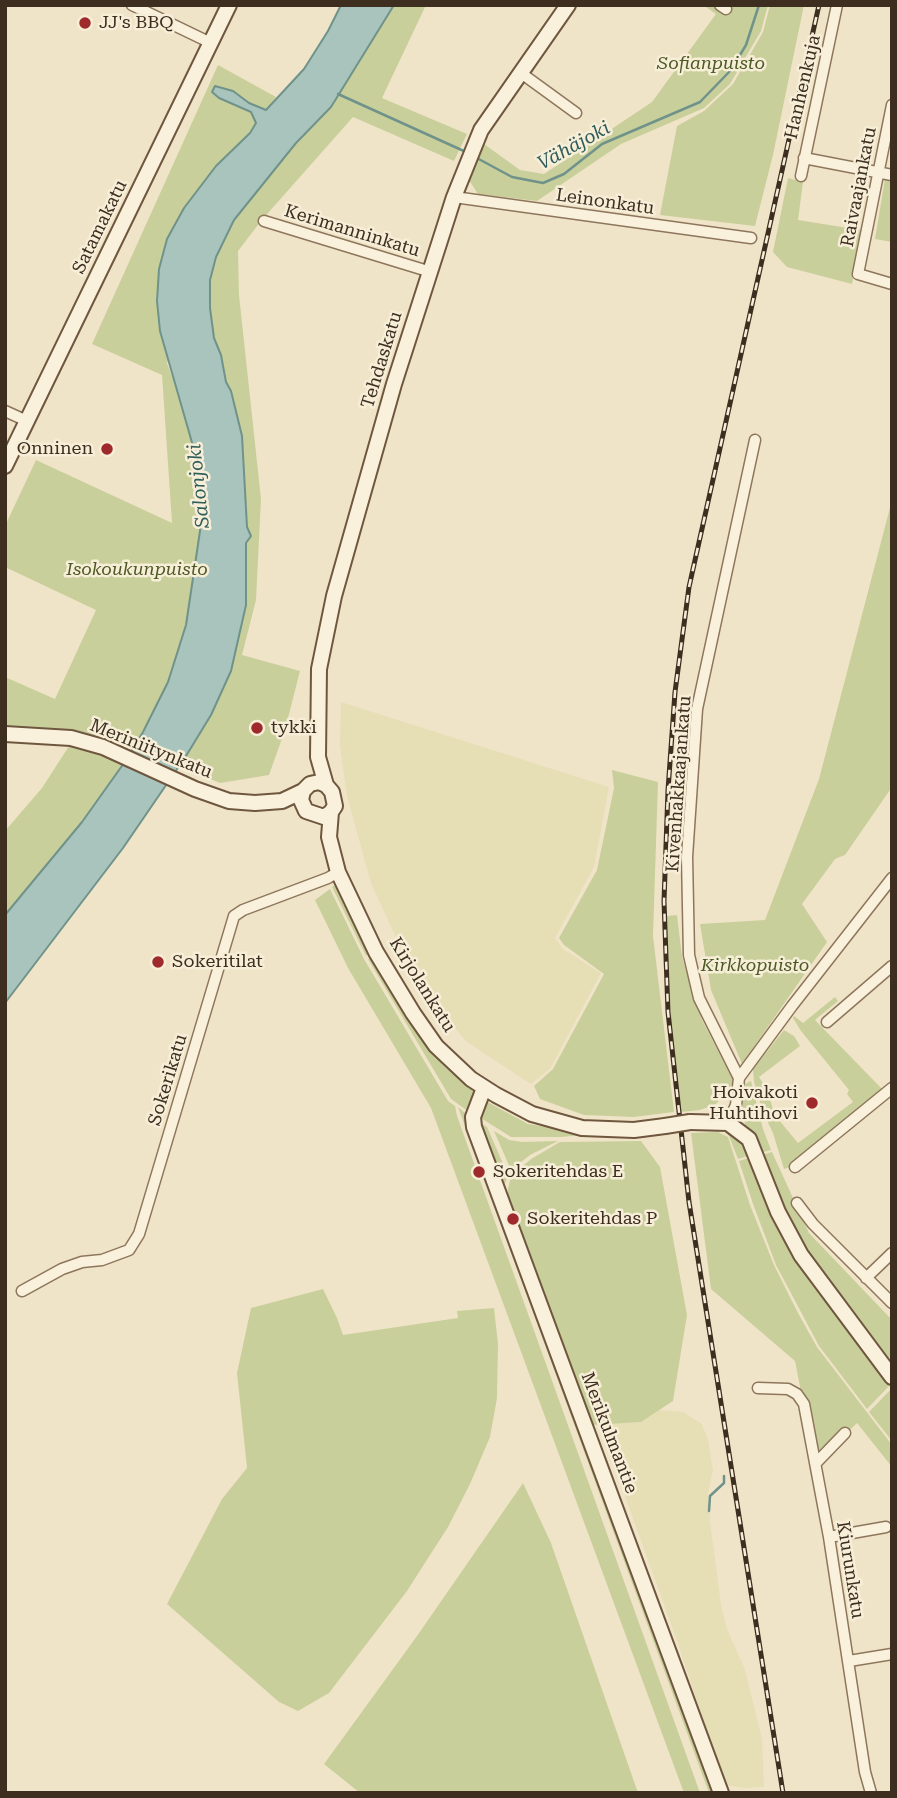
<!DOCTYPE html>
<html>
<head>
<meta charset="utf-8">
<style>
  body { margin:0 }
  #map { position:relative; width:897px; height:1798px; overflow:hidden; background:#f0e4c8; font-family:"Roboto Serif",serif }
  canvas { display:block }
  .frame { position:absolute; inset:0; border:7px solid #3d2e20; pointer-events:none }
</style>
</head>
<body>
<div id="map">
<canvas width="897" height="1798"></canvas>
<div class="frame"></div>
</div>
<script>
const c = document.querySelector('canvas').getContext('2d');
c.lineJoin = 'round';
function paint(path, color) { c.fillStyle = color; c.fill(path, 'evenodd'); }
const shape = rows => new Path2D(rows.map(r => 'M' + r).join(''));
function stroke(path, color, width, dash) { c.strokeStyle = color; c.lineWidth = width; c.lineCap = dash ? 'butt' : 'round'; c.setLineDash(dash || []); c.stroke(path); }
function label(font, color, halo, rows, align = 'center') {
  c.font = font + ' "Roboto Serif",serif'; c.lineWidth = 5; c.setLineDash([]); c.textBaseline = 'middle'; c.strokeStyle = halo; c.fillStyle = color; for (const [text, x, y, turn = 0] of rows) {
    c.save(); c.translate(x, y); c.rotate((+turn || 0) * Math.PI / 180); c.textAlign = isNaN(turn) ? turn : align; if (halo) c.strokeText(text, 0, 0); c.fillText(text, 0, 0); c.restore();
  }
}
paint(shape([
  [341,702,609,787,594,867,555,938,563,949,601,973,550,1069,531,1084,467,1042,429,998,405,957,371,883,347,796,340,746],
  [659,1410,683,1412,702,1424,708,1440,713,1470,708,1494,710,1521,721,1605,727,1629,745,1670,762,1739,764,1787,744,1788,725,1785,676,1638,599,1424,641,1422]
]), '#e6deb5');
paint(shape([
  [394,5,426,5,382,98,467,134,454,161,353,117,261,221,238,251,239,295,261,499,256,600,242,655,300,671,285,730,269,775,220,783,179,766,211,715,231,671,246,605,246,543,251,535,247,527,247,509,231,391,226,382,221,355,214,338,210,308,210,280,216,257,234,220,296,143,331,107],
  [703,5,768,5,761,31,730,84,704,108,621,144,537,201,478,194,467,177,484,144,520,170,544,174,652,102,716,14],
  [770,5,804,5,773,155,755,226,660,215,677,126,704,111,733,84,763,32],
  [218,65,276,97,240,145,167,363,181,401,193,446,201,495,200,531,197,564,186,625,179,655,168,682,143,732,133,746,51,729,5,728,5,677,55,699,96,610,5,567,5,526,36,460,172,523,162,375,92,344],
  [788,178,803,182,798,220,861,230,852,284,787,267,773,252],
  [885,179,892,180,892,242,875,239],
  [892,500,892,787,845,855,835,859,802,904,827,942,742,1064,711,990,700,924,765,920,819,779],
  [71,743,124,763,82,822,6,913,5,831,42,788],
  [612,770,658,782,653,936,674,1112,634,1117,584,1115,540,1099,534,1086,553,1069,604,974,564,945,559,938,597,870,614,788],
  [345,877,375,951,366,956,332,887],
  [330,889,364,959,448,1101,455,1106,457,1116,700,1793,684,1793,431,1108,348,968,315,900],
  [677,915,682,957,702,1020,734,1082,716,1104,700,1110,681,1112,671,1027,667,916],
  [376,954,424,1030,468,1087,480,1095,472,1114,451,1099,368,959],
  [835,997,838,1001,815,1020,884,1091,792,1166,784,1169,773,1133,763,1112,754,1082,753,1069,784,1030,794,1036,800,1046,759,1077,768,1091,774,1114,798,1143,853,1102,847,1094,849,1090,801,1031,793,1018,794,1016,803,1023],
  [751,1081,763,1129,771,1150,756,1154,744,1121,743,1109,743,1085],
  [482,1099,528,1124,591,1134,562,1137,511,1137,476,1115],
  [458,1107,471,1118,716,1793,709,1793],
  [474,1119,487,1127,508,1175,501,1195],
  [731,1128,754,1154,738,1159,729,1136,722,1129],
  [494,1131,509,1140,522,1142,558,1141,530,1155,511,1170],
  [718,1132,728,1137,750,1205,774,1265,798,1313,817,1347,892,1445,892,1467,857,1423,815,1464,795,1361,711,1289,691,1133],
  [641,1141,660,1167,687,1315,673,1401,641,1422,591,1425,530,1269,521,1233,508,1202,508,1189,511,1176,531,1159,560,1142],
  [772,1152,809,1233,892,1320,892,1374,802,1255,757,1156],
  [755,1156,778,1215,892,1383,867,1409,819,1346,776,1265,753,1204,739,1161],
  [323,1289,337,1318,343,1335,458,1318,457,1311,494,1308,498,1344,497,1398,490,1437,470,1484,448,1527,407,1591,329,1693,298,1711,279,1702,167,1604,222,1499,247,1468,237,1373,251,1308],
  [892,1388,892,1441,869,1412],
  [523,1483,551,1543,638,1793,360,1793,324,1764,417,1636]
]), '#c9cf9b');
const water = shape([
  [341,5,394,5,331,107,296,143,234,220,216,257,210,280,210,308,214,338,221,355,226,382,231,391,242,436,247,527,251,536,246,543,246,605,231,671,211,715,186,756,123,848,5,1003,5,915,82,822,124,763,143,732,168,682,186,625,200,531,201,495,193,446,160,331,157,301,159,269,167,239,184,208,216,166,250,133,256,123,251,112,219,98,212,92,215,86,233,91,249,103,266,110,304,69,328,31,341,5]
]);
paint(water, '#a9c4bc');
stroke(water, '#6f938a', 2);
stroke(shape([
  [338,94,466,152],
  [475,157,512,177,543,183,564,174,602,144,700,102,731,70,746,45,759,5],
  [709,1511,710,1496,724,1483,724,1476]
]), '#6f938a', 2.5);
const street = shape([
  [132,5,211,43],
  [720,5,726,9],
  [521,73,576,113],
  [892,105,858,274,892,284],
  [804,158,892,175],
  [801,176,837,5],
  [454,197,751,238],
  [264,221,431,272],
  [5,411,27,421],
  [827,1022,892,966],
  [739,1078,792,1006,892,878],
  [728,1123,736,1105,739,1078,699,998,689,955,687,857,697,709,755,440],
  [795,1167,892,1088],
  [797,1203,813,1224,892,1303],
  [866,1278,892,1253],
  [22,1291,62,1269,82,1262,102,1260,129,1250,139,1234,234,916,243,910,328,878,338,872],
  [758,1388,788,1389,797,1394,804,1404,829,1537,865,1772,871,1793],
  [816,1463,845,1433],
  [829,1537,886,1527],
  [849,1661,892,1654]
]);
const secondary = shape([
  [5,466,229,5],
  [5,734,71,738,103,747,195,789,229,801,255,803,282,801,303,791],
  [326,785,318,757,319,669,334,596,394,384,454,197,481,130,568,5],
  [331,812,324,817,306,811,301,800,303,791,310,784,319,782,326,785,332,792,335,806,331,812,329,837,338,872,376,952,413,1013,436,1046,471,1079,496,1095,532,1114,582,1128,634,1130,665,1126],
  [484,1088,473,1117,474,1127,721,1793],
  [690,1122,728,1123,749,1139,778,1212,801,1255,892,1377]
]);
stroke(street, '#8d765c', 13);
stroke(secondary, '#6f573f', 18);
stroke(street, '#faf1dc', 10);
stroke(secondary, '#faf1dc', 14);
const rail = shape([
  [783,1793,689,1202,668,1012,664,901,668,790,675,692,689,587,819,5]
]);
stroke(rail, '#3d2e20', 5);
stroke(rail, '#f7eed8', 2.5, [8]);
const secondaryBridge = shape([
  [665,1126,690,1122]
]);
stroke(secondaryBridge, '#6f573f', 18, []);
stroke(secondaryBridge, '#faf1dc', 14);
for (const [x, y, r, color] of [
  [85,23,7,"#9e2a2b"],
  [107,449,7,"#9e2a2b"],
  [257,728,7,"#9e2a2b"],
  [158,962,7,"#9e2a2b"],
  [812,1103,7,"#9e2a2b"],
  [479,1172,7,"#9e2a2b"],
  [513,1219,7,"#9e2a2b"]
]) { const dot = new Path2D(); dot.arc(x, y, r, 0, 2 * Math.PI); c.fillStyle = color; c.fill(dot); stroke(dot, '#f7eed8', 2.5); }
label('18px', '#3d2e20', '#f7eed8', [
  ["JJ's BBQ",99,23],
  ["Onninen",93,449,"right"],
  ["tykki",271,728],
  ["Sokeritilat",172,962],
  ["Hoivakoti",798,1093,"right"],
  ["Huhtihovi",798,1114,"right"],
  ["Sokeritehdas E",493,1172],
  ["Sokeritehdas P",527,1219]
], 'left');
label('italic 18px', '#4d5a26', '#f7eed8', [
  ["Sofianpuisto",711,64],
  ["Isokoukunpuisto",137,570],
  ["Kirkkopuisto",755,966]
]);
label('18px', '#3d2e20', '#f7eed8', [
  ["Hanhenkuja",803,87,-77],
  ["Raivaajankatu",859,187,-79],
  ["Leinonkatu",605,202,8],
  ["Satamakatu",100,227,-64],
  ["Kerimanninkatu",352,231,17],
  ["Tehdaskatu",382,360,-73],
  ["Meriniitynkatu",151,749,22],
  ["Kivenhakkaajankatu",679,784,-86],
  ["Kirjolankatu",422,985,58],
  ["Sokerikatu",168,1080,-73],
  ["Merikulmantie",609,1433,69],
  ["Kiurunkatu",850,1570,81]
]);
label('italic 19px', '#2f5d5a', '#f7eed8', [
  ["Vähäjoki",574,146,-29],
  ["Salonjoki",199,486,-96]
]);
</script>
</body>
</html>
